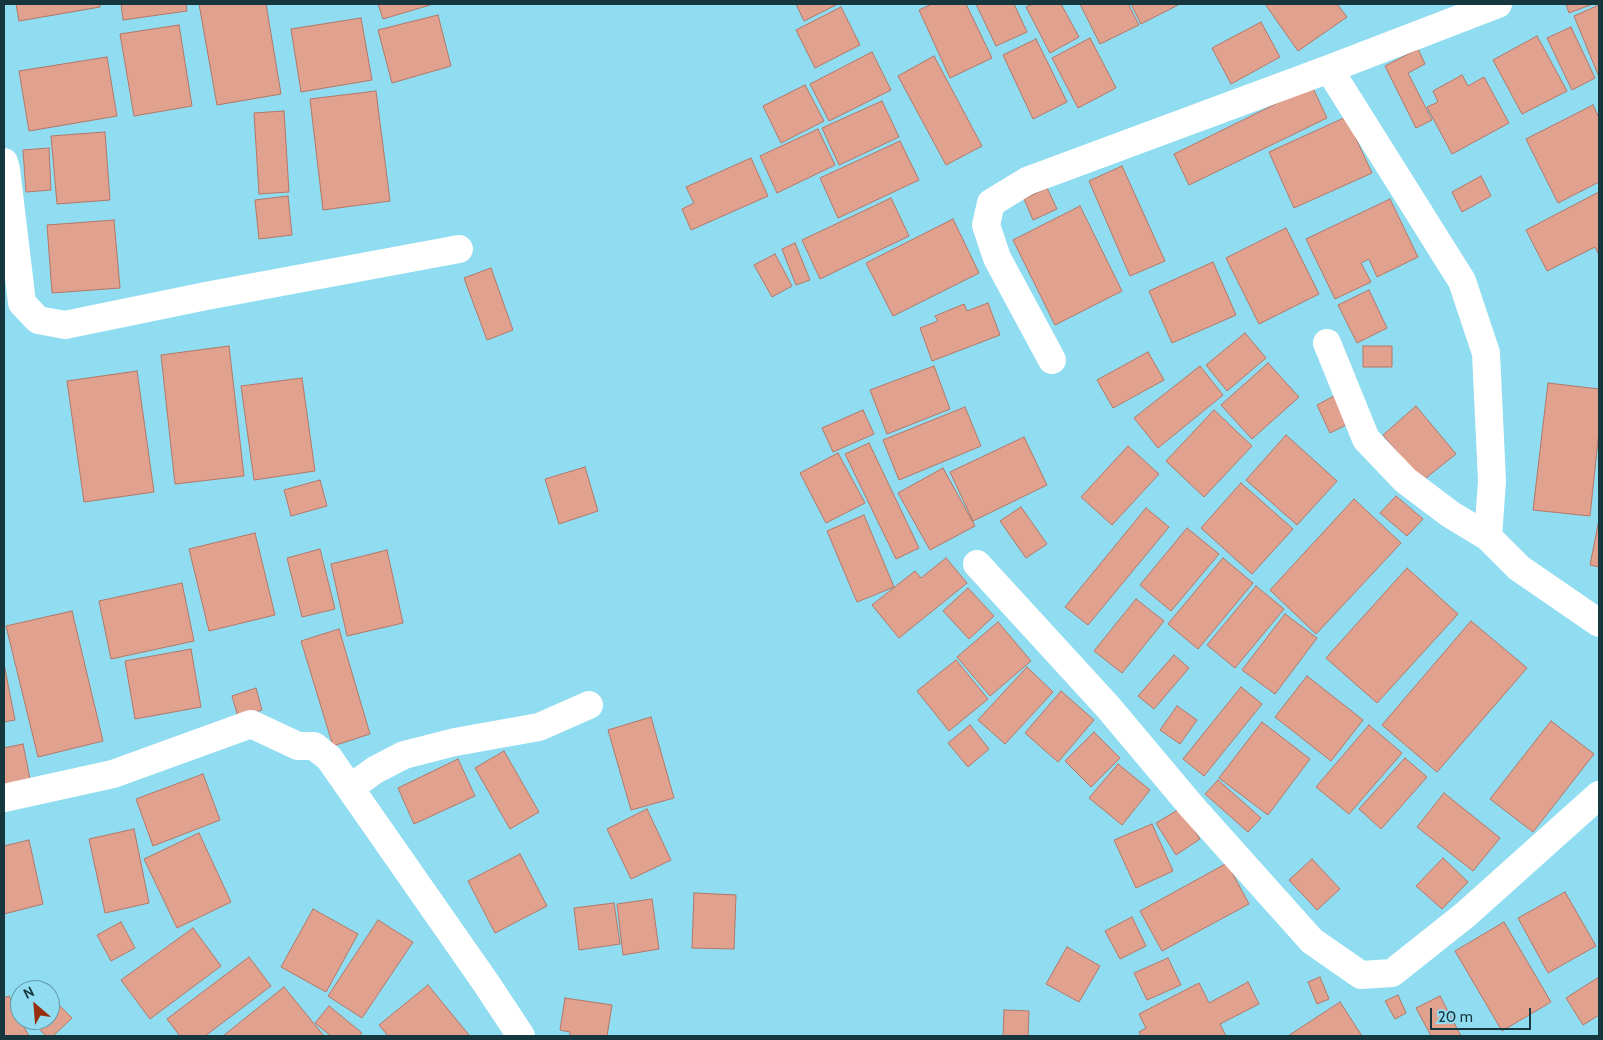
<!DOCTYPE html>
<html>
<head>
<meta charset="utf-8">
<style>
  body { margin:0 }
  #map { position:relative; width:1603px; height:1040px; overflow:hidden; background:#90dcf0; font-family:Cabin,sans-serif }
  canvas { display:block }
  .frame { position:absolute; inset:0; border:5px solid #17373f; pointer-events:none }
  .north { position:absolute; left:10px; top:980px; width:50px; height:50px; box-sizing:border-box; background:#90dcf0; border:1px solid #609aa9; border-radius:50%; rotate:333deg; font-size:14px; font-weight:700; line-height:20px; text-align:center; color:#17373f }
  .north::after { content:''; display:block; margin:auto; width:18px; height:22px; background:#962e0f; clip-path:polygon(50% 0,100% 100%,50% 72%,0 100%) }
  .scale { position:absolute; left:1430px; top:1008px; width:101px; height:22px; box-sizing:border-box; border:2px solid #17373f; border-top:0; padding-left:6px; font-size:15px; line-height:18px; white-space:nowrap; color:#17373f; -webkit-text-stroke:4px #90dcf0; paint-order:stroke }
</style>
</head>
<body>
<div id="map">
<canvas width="1603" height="1040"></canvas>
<div class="frame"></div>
<div class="north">N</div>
<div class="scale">20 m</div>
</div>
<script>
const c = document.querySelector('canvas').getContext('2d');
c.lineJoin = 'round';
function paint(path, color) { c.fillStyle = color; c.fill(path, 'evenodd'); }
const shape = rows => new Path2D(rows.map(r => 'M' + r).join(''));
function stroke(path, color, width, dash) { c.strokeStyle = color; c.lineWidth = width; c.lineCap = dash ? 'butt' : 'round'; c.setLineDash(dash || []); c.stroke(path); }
const building = shape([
  [16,4,100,4,100,7,19,21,16,4],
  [121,4,186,4,187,11,123,20,121,4],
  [199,4,266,4,281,94,217,105,199,4],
  [378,4,430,4,430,5,383,19,378,4],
  [796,4,838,4,804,21,796,4],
  [932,4,966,4,992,58,950,78,919,10,932,4],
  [976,4,1014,4,1027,32,996,46,976,4],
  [1033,4,1061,4,1079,37,1050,53,1026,7,1033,4],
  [1080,4,1128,4,1139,25,1100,44,1080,4],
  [1131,4,1177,4,1178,5,1141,24,1131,4],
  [1265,4,1337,4,1347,17,1298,51,1265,4],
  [1566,4,1593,4,1569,13,1566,4],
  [1599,5,1599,77,1574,16,1599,5],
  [841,7,860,45,815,68,796,30,841,7],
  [438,15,451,66,392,83,378,30,438,15],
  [361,18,372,80,301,92,291,29,361,18],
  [1261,22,1280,57,1231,84,1212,48,1261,22],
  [179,25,192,106,134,116,120,34,179,25],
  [1571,27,1595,78,1572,90,1547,38,1571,27],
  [1537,36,1567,91,1522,114,1493,60,1537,36],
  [1090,38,1116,88,1078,108,1052,58,1090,38],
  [1036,39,1067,102,1033,119,1003,55,1036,39],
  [1418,49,1425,64,1408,73,1432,120,1416,128,1385,66,1418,49],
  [872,52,891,90,829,121,810,84,872,52],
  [934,56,982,146,946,165,898,76,934,56],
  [107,57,117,116,29,131,19,71,107,57],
  [1462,75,1468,86,1484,77,1509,123,1452,154,1427,107,1438,102,1433,91,1462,75],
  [805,85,824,121,781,143,763,106,805,85],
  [1312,86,1327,118,1189,185,1174,154,1312,86],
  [376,91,390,201,323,210,310,99,376,91],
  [882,101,899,137,839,165,822,128,882,101],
  [1593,105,1599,118,1599,182,1558,203,1526,139,1593,105],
  [284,111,289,192,259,194,254,113,284,111],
  [1346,117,1372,173,1294,208,1269,152,1346,117],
  [818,129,835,165,777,193,760,156,818,129],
  [105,132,110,200,57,204,51,136,105,132],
  [900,141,919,180,838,218,820,178,900,141],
  [49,148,51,190,26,192,23,150,49,148],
  [751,158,768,196,691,230,682,209,694,203,686,187,751,158],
  [1122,166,1165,261,1130,276,1089,181,1122,166],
  [1481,176,1491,196,1462,212,1452,192,1481,176],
  [1047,188,1057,209,1033,220,1024,199,1047,188],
  [1599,192,1599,255,1595,247,1547,271,1526,230,1599,192],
  [288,196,292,235,259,239,255,200,288,196],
  [891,198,909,236,820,279,802,240,891,198],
  [1390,199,1418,257,1377,277,1369,259,1361,263,1371,282,1335,299,1306,239,1390,199],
  [1080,206,1122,291,1055,325,1013,240,1080,206],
  [953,219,979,273,893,316,866,263,953,219],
  [114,220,120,288,52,293,47,225,114,220],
  [1286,228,1319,294,1259,324,1226,258,1286,228],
  [795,243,810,280,796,285,782,249,795,243],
  [775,254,792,286,772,297,754,265,775,254],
  [1213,262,1236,315,1172,343,1149,291,1213,262],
  [491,268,513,330,487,340,464,278,491,268],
  [1369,290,1387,328,1357,343,1338,305,1369,290],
  [988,303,1000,335,932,361,920,328,938,321,935,316,964,304,967,311,988,303],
  [1245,333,1266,358,1227,391,1206,365,1245,333],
  [229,346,244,476,175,484,161,355,229,346],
  [1363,346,1392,346,1392,367,1363,367,1363,346],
  [1148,352,1164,380,1113,408,1097,380,1148,352],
  [1268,363,1299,397,1252,439,1221,405,1268,363],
  [934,366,950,409,887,434,870,390,934,366],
  [1200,366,1223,395,1158,448,1134,418,1200,366],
  [137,371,154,492,84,502,67,381,137,371],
  [302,378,315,471,254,480,241,386,302,378],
  [1548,383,1599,389,1599,431,1590,516,1533,510,1548,383],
  [1336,395,1350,423,1330,433,1317,405,1336,395],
  [1416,406,1456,454,1422,481,1383,435,1416,406],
  [965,407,981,446,899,480,883,440,965,407],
  [863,410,874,434,833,452,822,428,863,410],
  [1214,410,1252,446,1204,497,1166,461,1214,410],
  [1286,435,1337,481,1297,525,1246,480,1286,435],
  [1024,437,1047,485,973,521,950,472,1024,437],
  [869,443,919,548,896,559,845,454,869,443],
  [1128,446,1159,474,1112,525,1081,497,1128,446],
  [838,453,865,503,826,523,800,473,838,453],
  [585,467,598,511,559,524,545,479,585,467],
  [943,468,975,526,930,550,898,493,943,468],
  [320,480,327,506,291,516,284,490,320,480],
  [1241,483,1293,529,1252,574,1201,528,1241,483],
  [1396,496,1423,519,1407,536,1380,513,1396,496],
  [1354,499,1401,543,1316,634,1270,590,1354,499],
  [1021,507,1047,544,1026,558,1000,521,1021,507],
  [1146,508,1169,527,1088,625,1065,607,1146,508],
  [864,515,894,587,857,602,827,531,864,515],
  [1599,520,1599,567,1590,565,1599,520],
  [1187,528,1219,554,1171,611,1140,585,1187,528],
  [255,533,275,615,209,631,189,549,255,533],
  [320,549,335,609,302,617,287,558,320,549],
  [387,550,403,623,347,636,331,564,387,550],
  [946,558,967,583,899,638,872,605,915,571,921,578,946,558],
  [1223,558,1253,583,1198,649,1168,624,1223,558],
  [1407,568,1458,614,1377,703,1326,658,1407,568],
  [182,583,194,641,111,659,99,601,182,583],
  [1256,586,1284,609,1235,668,1207,645,1256,586],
  [968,588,994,616,969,639,943,611,968,588],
  [1136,599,1164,621,1122,673,1094,651,1136,599],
  [72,611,103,741,38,757,6,626,72,611],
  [1285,614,1317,638,1275,694,1242,670,1285,614],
  [1471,621,1527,668,1437,772,1382,725,1471,621],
  [998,622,1031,661,990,696,957,657,998,622],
  [339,629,370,734,333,746,301,641,339,629],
  [191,649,201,707,135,719,125,661,191,649],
  [1174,655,1189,668,1154,709,1138,696,1174,655],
  [956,660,988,699,949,731,917,691,956,660],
  [4,664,15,720,4,722,4,664],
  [1027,667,1053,692,1005,744,978,720,1027,667],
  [1307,676,1363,720,1331,761,1275,717,1307,676],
  [1241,687,1262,704,1204,776,1183,759,1241,687],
  [256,688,262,710,238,717,232,696,256,688],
  [1061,691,1094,720,1058,762,1025,733,1061,691],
  [1177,706,1197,720,1180,744,1160,730,1177,706],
  [651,717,674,798,631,810,608,730,651,717],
  [1551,721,1594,754,1533,832,1490,799,1551,721],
  [1262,722,1310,759,1268,815,1219,778,1262,722],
  [970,725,989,749,968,767,948,743,970,725],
  [1369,725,1402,753,1349,814,1316,787,1369,725],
  [1094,732,1120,758,1091,787,1065,761,1094,732],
  [23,744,30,779,4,785,4,748,23,744],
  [504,751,539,812,510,829,475,768,504,751],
  [1405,758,1427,777,1381,829,1359,809,1405,758],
  [458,759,475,796,414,824,398,788,458,759],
  [1118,764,1150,790,1122,825,1089,798,1118,764],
  [203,774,220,820,153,846,136,799,203,774],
  [1218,780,1261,818,1248,832,1205,794,1218,780],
  [1444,793,1500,838,1473,871,1417,827,1444,793],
  [1181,808,1200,839,1176,855,1156,823,1181,808],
  [647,809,671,860,631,879,607,829,647,809],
  [1152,824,1173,871,1136,888,1114,840,1152,824],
  [134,829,149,903,105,913,89,839,134,829],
  [199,833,231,902,177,928,144,859,199,833],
  [29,840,43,904,4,914,4,846,29,840],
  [520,854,547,906,495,933,468,881,520,854],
  [1443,858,1468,882,1442,909,1416,886,1443,858],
  [1312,859,1340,889,1317,910,1289,880,1312,859],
  [1227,863,1249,904,1162,951,1140,911,1227,863],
  [1565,892,1596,946,1548,973,1518,918,1565,892],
  [694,893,736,895,734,949,692,948,694,893],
  [652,899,659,949,623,955,617,904,652,899],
  [614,903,620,944,579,950,574,908,614,903],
  [313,909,358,934,326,992,281,967,313,909],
  [1132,917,1146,946,1120,959,1105,931,1132,917],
  [378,920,413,942,362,1018,328,996,378,920],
  [121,922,135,948,111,961,97,935,121,922],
  [1504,922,1551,1002,1502,1031,1455,951,1504,922],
  [193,928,221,966,150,1019,121,980,193,928],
  [1067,947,1100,966,1079,1002,1046,984,1067,947],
  [249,957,271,986,205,1036,180,1036,167,1019,249,957],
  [1168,958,1181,985,1147,1000,1134,973,1168,958],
  [1320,977,1329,999,1317,1004,1308,982,1320,977],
  [1599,977,1599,1015,1583,1025,1566,998,1599,977],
  [1248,982,1259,1004,1220,1024,1226,1036,1141,1036,1139,1032,1146,1028,1139,1014,1199,983,1209,1003,1248,982],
  [428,985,469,1035,468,1036,388,1036,379,1025,428,985],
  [284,987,324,1036,223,1036,284,987],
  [1398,995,1406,1013,1395,1019,1385,1001,1398,995],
  [9,996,20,1020,29,1036,4,1036,4,998,9,996],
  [1440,996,1461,1036,1431,1036,1416,1008,1440,996],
  [565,998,612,1005,607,1036,570,1036,570,1032,560,1030,565,998],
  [54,1000,72,1018,53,1036,46,1036,32,1021,33,1020,50,1020,50,1004,54,1000],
  [1340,1002,1362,1036,1288,1036,1340,1002],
  [329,1006,362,1033,358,1036,331,1036,315,1023,329,1006],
  [1004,1010,1029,1011,1028,1036,1003,1036,1004,1010]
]);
paint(building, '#e0a18f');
stroke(building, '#b37767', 1);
stroke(shape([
  [1329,69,1462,281,1486,353,1492,481,1488,537],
  [4,162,6,169,22,303,38,320,65,325,206,296,459,249],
  [1327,343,1366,439,1405,480,1450,514,1488,537,1519,568,1599,623],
  [1052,360,997,258,986,225,991,203,1027,181,1329,69,1498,4],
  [977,564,1108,707,1192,807,1312,941,1361,975,1392,973,1465,915,1599,795],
  [350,788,375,770,404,755,455,742,539,727,589,705],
  [4,798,113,774,251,724,298,746,314,746,329,758,486,983,521,1036]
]), '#fff', 28);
</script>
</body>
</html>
